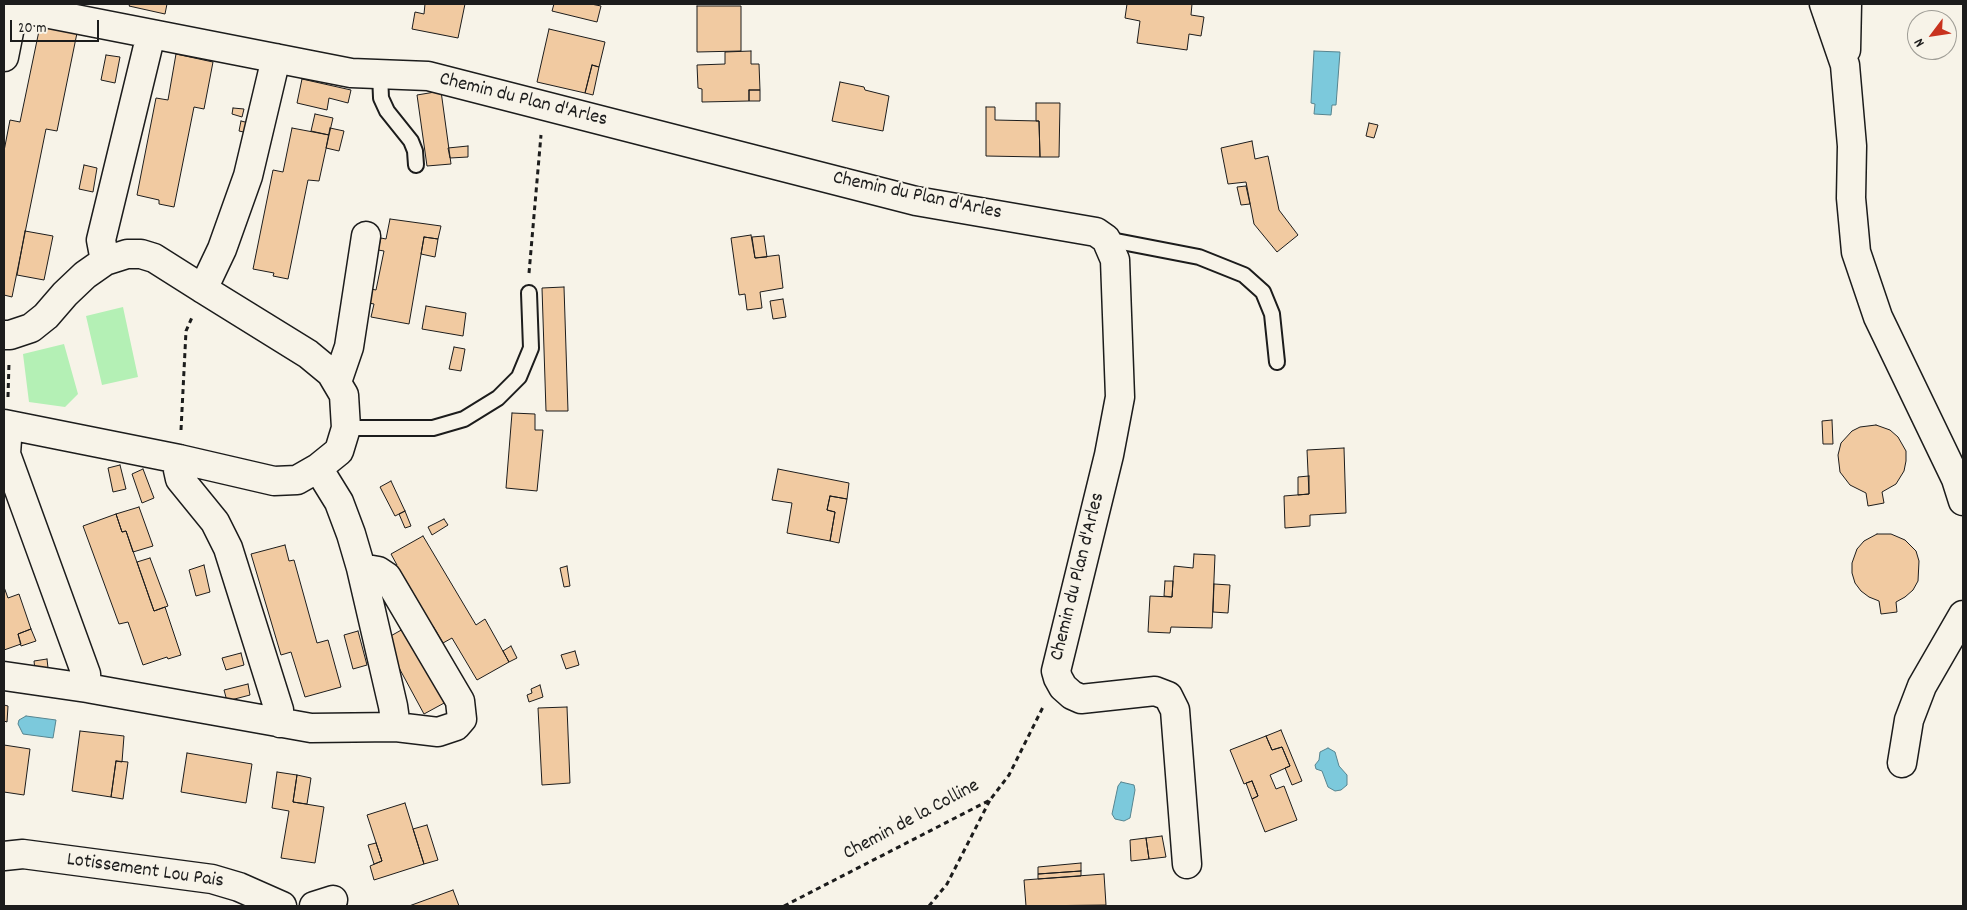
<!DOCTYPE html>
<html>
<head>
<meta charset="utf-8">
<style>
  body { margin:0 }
  #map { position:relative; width:1967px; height:910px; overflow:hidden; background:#f7f3e8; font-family:Dekko,sans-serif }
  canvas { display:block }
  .frame { position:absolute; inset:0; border:5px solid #1c1c1c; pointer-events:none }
  .north { position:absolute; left:1907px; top:10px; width:50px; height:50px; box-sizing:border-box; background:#f7f3e8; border:1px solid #9f9d96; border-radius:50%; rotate:239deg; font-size:14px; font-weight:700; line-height:20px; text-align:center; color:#1c1c1c }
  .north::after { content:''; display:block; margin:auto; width:18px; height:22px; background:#c8321e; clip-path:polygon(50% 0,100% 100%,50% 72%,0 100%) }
  .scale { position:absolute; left:10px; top:20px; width:89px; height:22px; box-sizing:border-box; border:2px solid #1c1c1c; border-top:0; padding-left:6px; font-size:15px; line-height:18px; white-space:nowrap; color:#1c1c1c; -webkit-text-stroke:4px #f7f3e8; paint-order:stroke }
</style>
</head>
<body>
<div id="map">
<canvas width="1967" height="910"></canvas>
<div class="frame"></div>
<div class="north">N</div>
<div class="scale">20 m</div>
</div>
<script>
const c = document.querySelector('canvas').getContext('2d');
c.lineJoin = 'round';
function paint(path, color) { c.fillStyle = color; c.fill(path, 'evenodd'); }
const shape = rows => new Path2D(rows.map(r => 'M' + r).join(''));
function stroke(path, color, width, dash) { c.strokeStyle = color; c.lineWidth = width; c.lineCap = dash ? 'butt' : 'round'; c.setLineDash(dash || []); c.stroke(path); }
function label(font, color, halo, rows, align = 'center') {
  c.font = font + ' Dekko,sans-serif'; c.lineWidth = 4; c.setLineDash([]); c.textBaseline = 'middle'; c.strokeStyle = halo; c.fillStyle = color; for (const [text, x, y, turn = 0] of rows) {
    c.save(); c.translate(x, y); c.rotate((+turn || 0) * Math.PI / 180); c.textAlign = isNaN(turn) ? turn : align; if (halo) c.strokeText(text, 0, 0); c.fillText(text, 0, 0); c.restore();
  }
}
paint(shape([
  [123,307,138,377,102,385,86,316],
  [64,344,78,394,65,407,29,402,23,354]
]), '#b4f0b5');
const water = shape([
  [1314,51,1340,52,1336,105,1332,105,1331,115,1314,114,1315,104,1311,103,1314,51],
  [26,716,56,720,53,738,23,734,18,724,19,720,26,716],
  [1328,748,1335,752,1339,766,1347,775,1347,785,1341,790,1335,791,1328,787,1322,771,1316,769,1315,765,1319,760,1320,752,1328,748],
  [1121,782,1134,785,1135,790,1130,818,1124,821,1115,819,1112,814,1118,786,1121,782]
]);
paint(water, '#7cc9dc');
stroke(water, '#56848f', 1);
const building = shape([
  [130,4,167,4,165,14,129,6,130,4],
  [425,4,465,4,458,38,412,29,415,12,424,14,425,4],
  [554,4,591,4,601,6,597,22,552,11,554,4],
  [1127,4,1192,4,1191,15,1204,17,1201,36,1189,34,1187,50,1137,43,1140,21,1125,18,1127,4],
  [697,6,741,6,741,51,697,52,697,6],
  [40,26,77,33,57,131,46,129,12,297,4,295,4,151,10,120,20,122,40,26],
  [549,29,605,42,599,67,592,65,585,93,537,82,549,29],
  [751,51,751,64,759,64,760,90,749,90,749,101,702,102,702,89,698,88,697,65,725,64,725,52,751,51],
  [176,54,213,62,204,109,194,107,174,207,159,204,159,200,137,195,156,98,168,100,176,54],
  [106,55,120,57,115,83,101,80,106,55],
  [592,65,599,67,593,95,585,93,592,65],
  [302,79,351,90,348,103,329,98,327,110,297,103,302,79],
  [840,82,864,87,865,90,889,96,883,131,832,121,840,82],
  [749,90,760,90,760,101,749,101,749,90],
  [441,91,451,164,427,166,417,95,441,91],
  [1036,103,1060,103,1059,157,1040,157,1039,121,1036,121,1036,103],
  [986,107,995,107,995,120,1039,121,1040,157,986,156,986,107],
  [233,108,244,109,242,117,232,114,233,108],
  [315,114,333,118,329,135,311,131,315,114],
  [241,121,249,123,248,133,239,131,241,121],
  [1369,123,1378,125,1374,138,1366,136,1369,123],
  [292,128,329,135,319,181,308,180,288,279,273,276,274,273,253,269,273,170,283,172,292,128],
  [330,128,344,131,339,151,326,148,330,128],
  [1252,141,1255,159,1268,156,1279,210,1298,235,1277,252,1254,224,1246,182,1228,184,1221,148,1252,141],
  [468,146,468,157,450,158,448,148,468,146],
  [84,165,97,168,93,192,79,189,84,165],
  [1246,186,1250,204,1241,205,1237,187,1246,186],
  [390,219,441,226,438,239,424,237,409,324,371,317,374,304,369,303,371,289,376,290,384,251,378,250,381,238,386,239,390,219],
  [25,231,53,236,44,280,17,275,25,231],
  [751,235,755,258,779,255,783,288,760,292,762,308,747,310,745,294,739,295,731,238,751,235],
  [764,236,767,257,755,258,752,237,764,236],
  [424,237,438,239,435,257,421,254,424,237],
  [564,287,568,411,546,411,542,288,564,287],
  [783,299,786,317,773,319,770,301,783,299],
  [426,306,466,313,463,336,422,329,426,306],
  [454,347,465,349,461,371,449,369,454,347],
  [512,413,535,414,535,430,543,430,537,491,506,488,512,413],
  [1832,420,1833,444,1823,444,1822,421,1832,420],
  [1876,425,1890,430,1898,437,1906,451,1906,461,1904,471,1896,484,1882,492,1884,503,1868,506,1866,493,1850,485,1840,472,1838,455,1841,443,1852,431,1860,427,1876,425],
  [1344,448,1346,513,1310,515,1310,526,1285,528,1284,496,1309,494,1307,450,1344,448],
  [120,465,126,489,113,492,108,468,120,465],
  [143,469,154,498,142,503,132,474,143,469],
  [778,469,849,483,847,499,830,496,827,510,835,512,830,541,787,533,792,503,772,500,778,469],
  [1309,476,1309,494,1298,495,1298,477,1309,476],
  [391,481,405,511,395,516,380,487,391,481],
  [830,496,847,499,839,543,830,541,835,512,827,510,830,496],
  [139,507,153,546,133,552,126,531,122,532,116,514,139,507],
  [405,511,411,526,405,528,399,514,405,511],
  [116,514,122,532,126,531,154,611,165,607,181,655,168,659,167,657,143,665,128,622,119,624,83,526,116,514],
  [444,519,448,525,432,535,428,527,444,519],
  [1877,534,1891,534,1905,540,1916,551,1919,561,1918,581,1913,590,1905,597,1896,602,1897,612,1881,614,1879,601,1869,597,1861,591,1855,583,1852,573,1852,563,1857,549,1864,541,1877,534],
  [423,536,476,625,485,619,509,662,477,680,452,638,443,643,433,626,427,629,414,607,419,603,405,579,400,582,391,568,397,565,391,554,423,536],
  [285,545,289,561,294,560,317,643,328,640,341,687,305,697,291,652,281,655,251,554,285,545],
  [1194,554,1215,555,1212,628,1171,627,1170,633,1148,632,1150,596,1172,597,1174,566,1193,568,1194,554],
  [150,558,168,606,154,611,137,562,150,558],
  [204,565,210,592,196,596,189,570,204,565],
  [567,566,570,586,564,587,560,568,567,566],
  [1165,581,1173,581,1172,597,1164,596,1165,581],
  [1214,584,1230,585,1228,613,1213,612,1214,584],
  [4,587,8,598,19,594,31,629,18,634,21,644,4,650,4,587],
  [405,628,446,702,424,714,391,653,387,638,405,628],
  [31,629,36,641,21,646,18,634,31,629],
  [358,631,367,665,353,669,344,635,358,631],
  [511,646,517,658,509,662,503,651,511,646],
  [575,651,579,665,566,669,561,655,575,651],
  [241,653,244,665,226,670,222,658,241,653],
  [47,659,48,668,35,670,34,661,47,659],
  [248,684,250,695,227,701,224,690,248,684],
  [540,685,543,697,529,702,527,695,532,693,531,689,540,685],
  [4,705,8,706,7,722,4,721,4,705],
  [567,707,570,783,542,785,538,708,567,707],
  [1281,730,1302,781,1292,785,1285,768,1290,766,1282,747,1272,750,1266,736,1281,730],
  [80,731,124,736,122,762,116,761,111,797,72,791,80,731],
  [1266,736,1272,750,1282,747,1290,766,1270,775,1276,789,1284,786,1297,820,1265,832,1252,799,1258,796,1252,781,1244,784,1230,750,1266,736],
  [4,745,30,749,24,795,4,792,4,745],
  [187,753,252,764,246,803,181,792,187,753],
  [116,761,128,762,123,799,111,797,116,761],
  [277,772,297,775,293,802,324,807,315,863,281,858,289,811,272,808,277,772],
  [297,775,311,778,307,804,293,802,297,775],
  [1252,781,1258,796,1252,799,1246,783,1252,781],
  [405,803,424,864,374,880,370,866,382,861,367,815,405,803],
  [427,825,438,860,424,864,413,829,427,825],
  [1162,836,1166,857,1149,859,1146,838,1162,836],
  [1146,838,1149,859,1131,861,1130,840,1146,838],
  [376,843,382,861,374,864,368,845,376,843],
  [1081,863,1081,871,1038,874,1038,867,1081,863],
  [1081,871,1081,876,1038,879,1038,874,1081,871],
  [1104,874,1106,905,1026,906,1024,880,1104,874],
  [453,890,459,906,409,906,453,890]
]);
paint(building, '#f1caa1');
stroke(building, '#1c1c1c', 1);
const lane = shape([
  [380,74,381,98,387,111,411,141,415,151,416,165],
  [1106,239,1199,257,1244,275,1263,292,1272,314,1277,362],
  [346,428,433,428,464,419,498,398,519,377,531,348,529,293]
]);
const street = shape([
  [1824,4,1845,65,1852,146,1851,198,1856,252,1878,317,1956,479,1963,501],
  [4,5,351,73,428,76,916,201,1096,232,1106,239,1115,260,1120,397,1109,455,1056,671,1058,678,1063,687,1072,695,1081,699,1155,691,1168,696,1175,710,1187,864],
  [1846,50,1847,4],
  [4,57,14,7],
  [105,261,101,240,151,34],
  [203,289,222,249,248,176,276,58],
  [4,335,10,335,31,328,46,316,65,294,85,275,105,261,127,254,141,254,154,258,203,289,308,354,331,373,344,395,346,428,339,451,318,468,297,480,274,481,179,459,4,424],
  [337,382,349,347,366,236],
  [8,425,6,454,86,674,87,688],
  [179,459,178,470,180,479,215,522,228,548,279,710,280,723],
  [318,468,339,502,351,534,361,568,393,706,396,727],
  [4,676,87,688,311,728,396,727,438,732,456,726,462,719,460,701,387,577,378,571,361,568],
  [1902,763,1909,720,1922,686,1963,615],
  [4,856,23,854,212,879,239,887,282,906],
  [314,906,333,900]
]);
stroke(lane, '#1c1c1c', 18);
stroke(street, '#1c1c1c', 31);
stroke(shape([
  [529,273,541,135],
  [8,397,9,363],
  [181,430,186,331,193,315],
  [784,906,990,800,1009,775,1043,707],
  [929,906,947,884,990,800]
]), '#1c1c1c', 3, [5, 4]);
stroke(lane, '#f7f3e8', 14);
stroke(street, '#f7f3e8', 28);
label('20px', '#1c1c1c', '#f7f3e8', [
  ["Chemin du Plan d'Arles",523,101,14],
  ["Chemin du Plan d'Arles",917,197,12],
  ["Chemin du Plan d'Arles",1079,577,-76],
  ["Chemin de la Colline",912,821,-28],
  ["Lotissement Lou Pais",145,872,8]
]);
</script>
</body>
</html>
